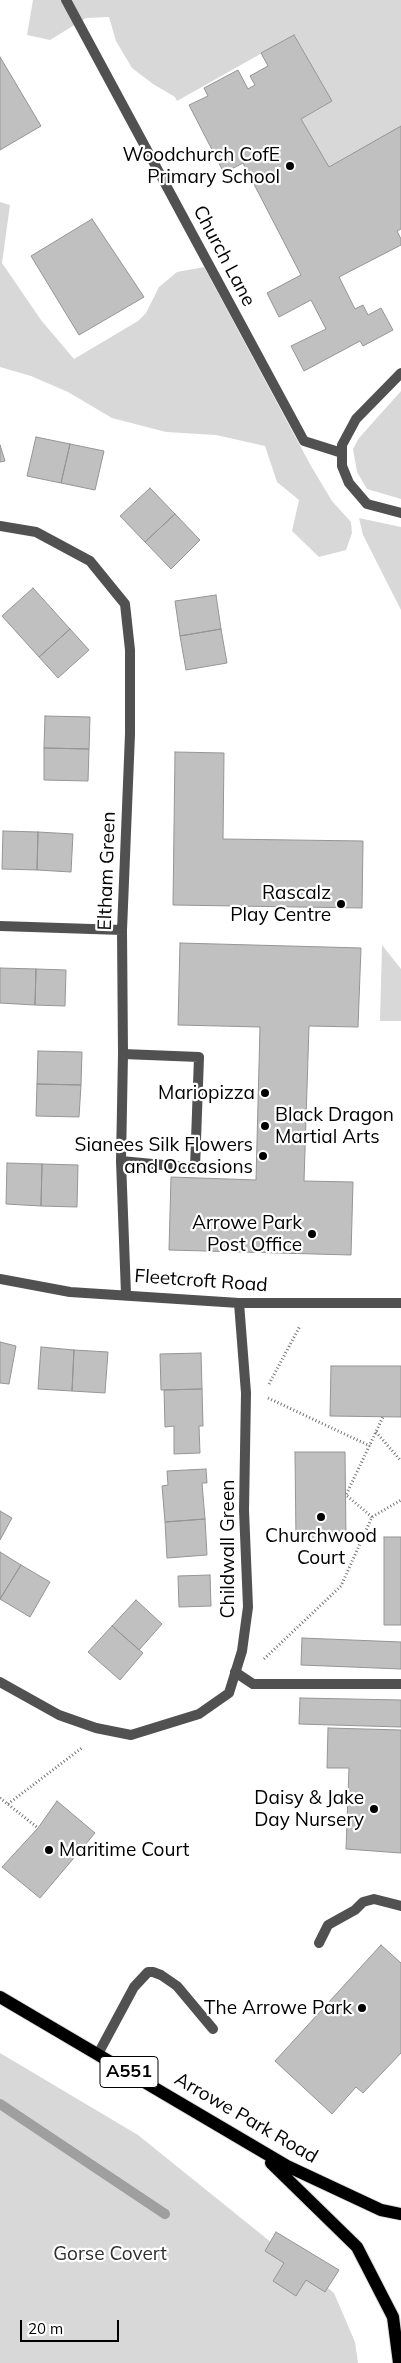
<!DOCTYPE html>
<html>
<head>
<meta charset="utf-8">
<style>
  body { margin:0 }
  #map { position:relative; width:401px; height:2363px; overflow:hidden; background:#fff; font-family:Mulish,sans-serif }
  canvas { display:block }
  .scale { position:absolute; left:20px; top:2320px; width:99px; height:22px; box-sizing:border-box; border:2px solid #000; border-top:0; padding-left:6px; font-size:15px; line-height:18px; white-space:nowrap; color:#000; -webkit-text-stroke:4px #fff; paint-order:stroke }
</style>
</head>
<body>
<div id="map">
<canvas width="401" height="2363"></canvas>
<div class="scale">20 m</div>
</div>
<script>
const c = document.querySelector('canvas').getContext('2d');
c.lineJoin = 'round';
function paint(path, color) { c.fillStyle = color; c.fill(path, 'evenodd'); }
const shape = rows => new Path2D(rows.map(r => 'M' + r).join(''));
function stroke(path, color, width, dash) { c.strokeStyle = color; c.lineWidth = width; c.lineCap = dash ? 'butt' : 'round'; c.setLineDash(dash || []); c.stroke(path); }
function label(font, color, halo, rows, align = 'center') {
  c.font = font + ' Mulish,sans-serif'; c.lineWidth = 4.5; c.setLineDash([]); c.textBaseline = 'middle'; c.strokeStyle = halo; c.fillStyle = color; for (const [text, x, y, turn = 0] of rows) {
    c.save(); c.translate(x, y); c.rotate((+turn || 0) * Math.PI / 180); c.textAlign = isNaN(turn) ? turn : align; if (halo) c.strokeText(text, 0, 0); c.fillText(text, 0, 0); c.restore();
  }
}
paint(shape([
  [33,0,401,0,401,126,329,167,301,119,332,101,294,35,177,101,175,97,153,84,132,68,116,41,109,17,86,18,50,40,27,35],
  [0,202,10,205,2,263,41,320,74,359,138,321,146,313,159,287,177,272,204,267,311,466,332,501,351,522,352,533,346,550,319,557,292,531,299,500,277,482,265,446,216,435,166,432,112,418,68,392,31,376,0,367],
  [401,391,401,499,367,489,357,472,353,449,359,438],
  [359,518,401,527,401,610,363,535],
  [382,945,401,969,401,1021,380,1021],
  [0,2053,138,2135,334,2293,355,2342,358,2363,0,2363]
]), '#d8d8d8');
stroke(shape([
  [0,2104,165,2214]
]), '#9f9f9f', 10);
const building = shape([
  [294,35,332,101,301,119,329,167,401,126,401,229,397,231,401,239,401,245,339,277,355,309,363,305,368,315,381,308,393,330,363,346,360,341,304,371,291,346,326,329,311,300,279,317,267,293,301,275,243,163,224,173,189,105,208,96,204,88,238,70,248,89,255,85,250,76,268,66,261,53,294,35],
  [0,57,41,126,0,150,0,57],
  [92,219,144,297,79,335,31,256,92,219],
  [36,437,70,444,61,483,27,476,36,437],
  [70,444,104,451,95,490,61,483,70,444],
  [0,445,5,461,0,462,0,445],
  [150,488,175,514,145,542,120,516,150,488],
  [175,514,200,540,171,569,145,542,175,514],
  [33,588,70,629,39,657,2,616,33,588],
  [216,595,221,629,180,636,175,601,216,595],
  [70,629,89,650,58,678,39,657,70,629],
  [221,629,227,663,186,670,180,636,221,629],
  [45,716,90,717,89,749,44,748,45,716],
  [44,748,89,749,88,781,44,780,44,748],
  [175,752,224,753,223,839,363,841,362,908,173,905,175,752],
  [3,831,38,832,37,870,2,869,3,831],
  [38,832,73,834,71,872,37,870,38,832],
  [180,943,361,948,358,1027,309,1026,304,1181,353,1182,351,1255,169,1250,171,1177,256,1180,260,1027,178,1025,180,943],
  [0,968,36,969,35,1005,0,1003,0,968],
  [36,969,66,970,65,1006,35,1005,36,969],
  [38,1051,82,1052,81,1085,37,1084,38,1051],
  [37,1084,81,1085,79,1117,36,1116,37,1084],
  [7,1163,42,1164,41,1206,6,1204,7,1163],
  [42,1164,78,1165,77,1207,41,1206,42,1164],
  [0,1342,16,1346,9,1384,0,1383,0,1342],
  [41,1347,74,1350,72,1391,38,1389,41,1347],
  [74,1350,108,1352,105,1393,72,1391,74,1350],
  [201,1353,202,1389,161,1390,160,1354,201,1353],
  [331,1366,401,1366,401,1417,330,1416,331,1366],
  [202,1389,203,1426,199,1426,200,1453,174,1454,174,1426,165,1427,164,1390,202,1389],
  [295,1452,345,1452,346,1540,296,1540,295,1452],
  [206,1469,207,1483,202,1483,205,1519,165,1522,162,1486,168,1485,167,1471,206,1469],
  [0,1511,12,1518,0,1540,0,1511],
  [205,1519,207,1555,167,1558,165,1522,205,1519],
  [384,1537,401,1537,401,1625,384,1625,384,1537],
  [0,1552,21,1565,0,1599,0,1552],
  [21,1565,50,1582,30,1617,0,1599,21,1565],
  [210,1575,211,1606,179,1607,178,1576,210,1575],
  [136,1600,162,1624,139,1650,112,1626,136,1600],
  [112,1626,143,1653,120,1680,88,1652,112,1626],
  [302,1638,401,1642,401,1669,301,1665,302,1638],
  [300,1698,401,1700,401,1727,299,1724,300,1698],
  [328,1728,401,1730,401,1853,346,1849,349,1768,327,1768,328,1728],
  [57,1801,95,1833,40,1898,2,1867,38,1828,57,1801],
  [381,1945,401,1963,401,2053,363,2093,356,2087,332,2114,275,2061,381,1945],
  [276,2232,339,2270,325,2292,306,2280,296,2296,273,2281,284,2263,265,2251,276,2232]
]);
paint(building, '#c0c0c0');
stroke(building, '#959595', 1);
const primary = shape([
  [0,1997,287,2166,381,2210,401,2214],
  [271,2163,357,2247,393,2317,399,2363]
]);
stroke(primary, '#dbdbdb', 14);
stroke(shape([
  [269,1384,300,1326],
  [268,1398,370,1446],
  [376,1432,401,1461],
  [372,1517,346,1495,383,1417],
  [264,1659,341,1586,372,1517,401,1500],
  [0,1798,38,1828],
  [8,1804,83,1747]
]), '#737373', 3, [1, 2.5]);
stroke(shape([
  [121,1161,195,1168,199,1057,123,1054],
  [235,1672,253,1684,401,1684],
  [319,1943,328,1925,355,1910,363,1902,374,1899,401,1906],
  [98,2054,134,1987,148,1972,153,1972,161,1975,177,1986,213,2029]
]), '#515151', 10);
stroke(shape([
  [66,0,304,441,342,453],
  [401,373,356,419,342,445,342,466,349,483,367,504,401,513],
  [0,526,36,532,90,561,125,604,130,650,130,734,122,930,123,1054,121,1161,126,1294],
  [0,926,122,930],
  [0,1279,70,1292,239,1303,401,1303],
  [0,1682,59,1715,96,1728,131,1735,199,1714,229,1693,242,1651,248,1607,244,1510,246,1393,239,1303]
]), '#515151', 10);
stroke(primary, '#000', 12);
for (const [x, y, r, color] of [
  [290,166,5,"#000"],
  [341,904,5,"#000"],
  [265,1093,5,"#000"],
  [265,1126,5,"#000"],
  [263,1156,5,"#000"],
  [312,1234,5,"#000"],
  [321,1517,5,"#000"],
  [374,1809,5,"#000"],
  [49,1850,5,"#000"],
  [362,2008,5,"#000"]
]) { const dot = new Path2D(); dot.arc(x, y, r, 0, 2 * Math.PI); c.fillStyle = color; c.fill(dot); stroke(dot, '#fff', 2); }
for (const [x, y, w] of [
  [129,2072,58]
]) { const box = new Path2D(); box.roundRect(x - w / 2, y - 15.5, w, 31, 4); c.fillStyle = '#fff'; c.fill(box); stroke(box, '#000', 1); }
label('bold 18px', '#000', null, [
  ["A551",129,2072]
]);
label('19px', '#000', '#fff', [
  ["Woodchurch CofE",280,155],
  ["Primary School",280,177],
  ["Rascalz",331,893],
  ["Play Centre",331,915],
  ["Mariopizza",255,1093],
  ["Black Dragon",275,1115,"left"],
  ["Martial Arts",275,1137,"left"],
  ["Sianees Silk Flowers",253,1145],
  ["and Occasions",253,1167],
  ["Arrowe Park",302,1223],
  ["Post Office",302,1245],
  ["Churchwood",321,1536,"center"],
  ["Court",321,1558,"center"],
  ["Daisy & Jake",364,1798],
  ["Day Nursery",364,1820],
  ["Maritime Court",59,1850,"left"],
  ["The Arrowe Park",352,2008]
], 'right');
label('19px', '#000', '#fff', [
  ["Church Lane",224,256,62],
  ["Eltham Green",107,871,-88],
  ["Fleetcroft Road",201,1281,4],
  ["Childwall Green",228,1549,-90],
  ["Arrowe Park Road",246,2118,30]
]);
label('19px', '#2f2f2f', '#fff', [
  ["Gorse Covert",110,2254]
]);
</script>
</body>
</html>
